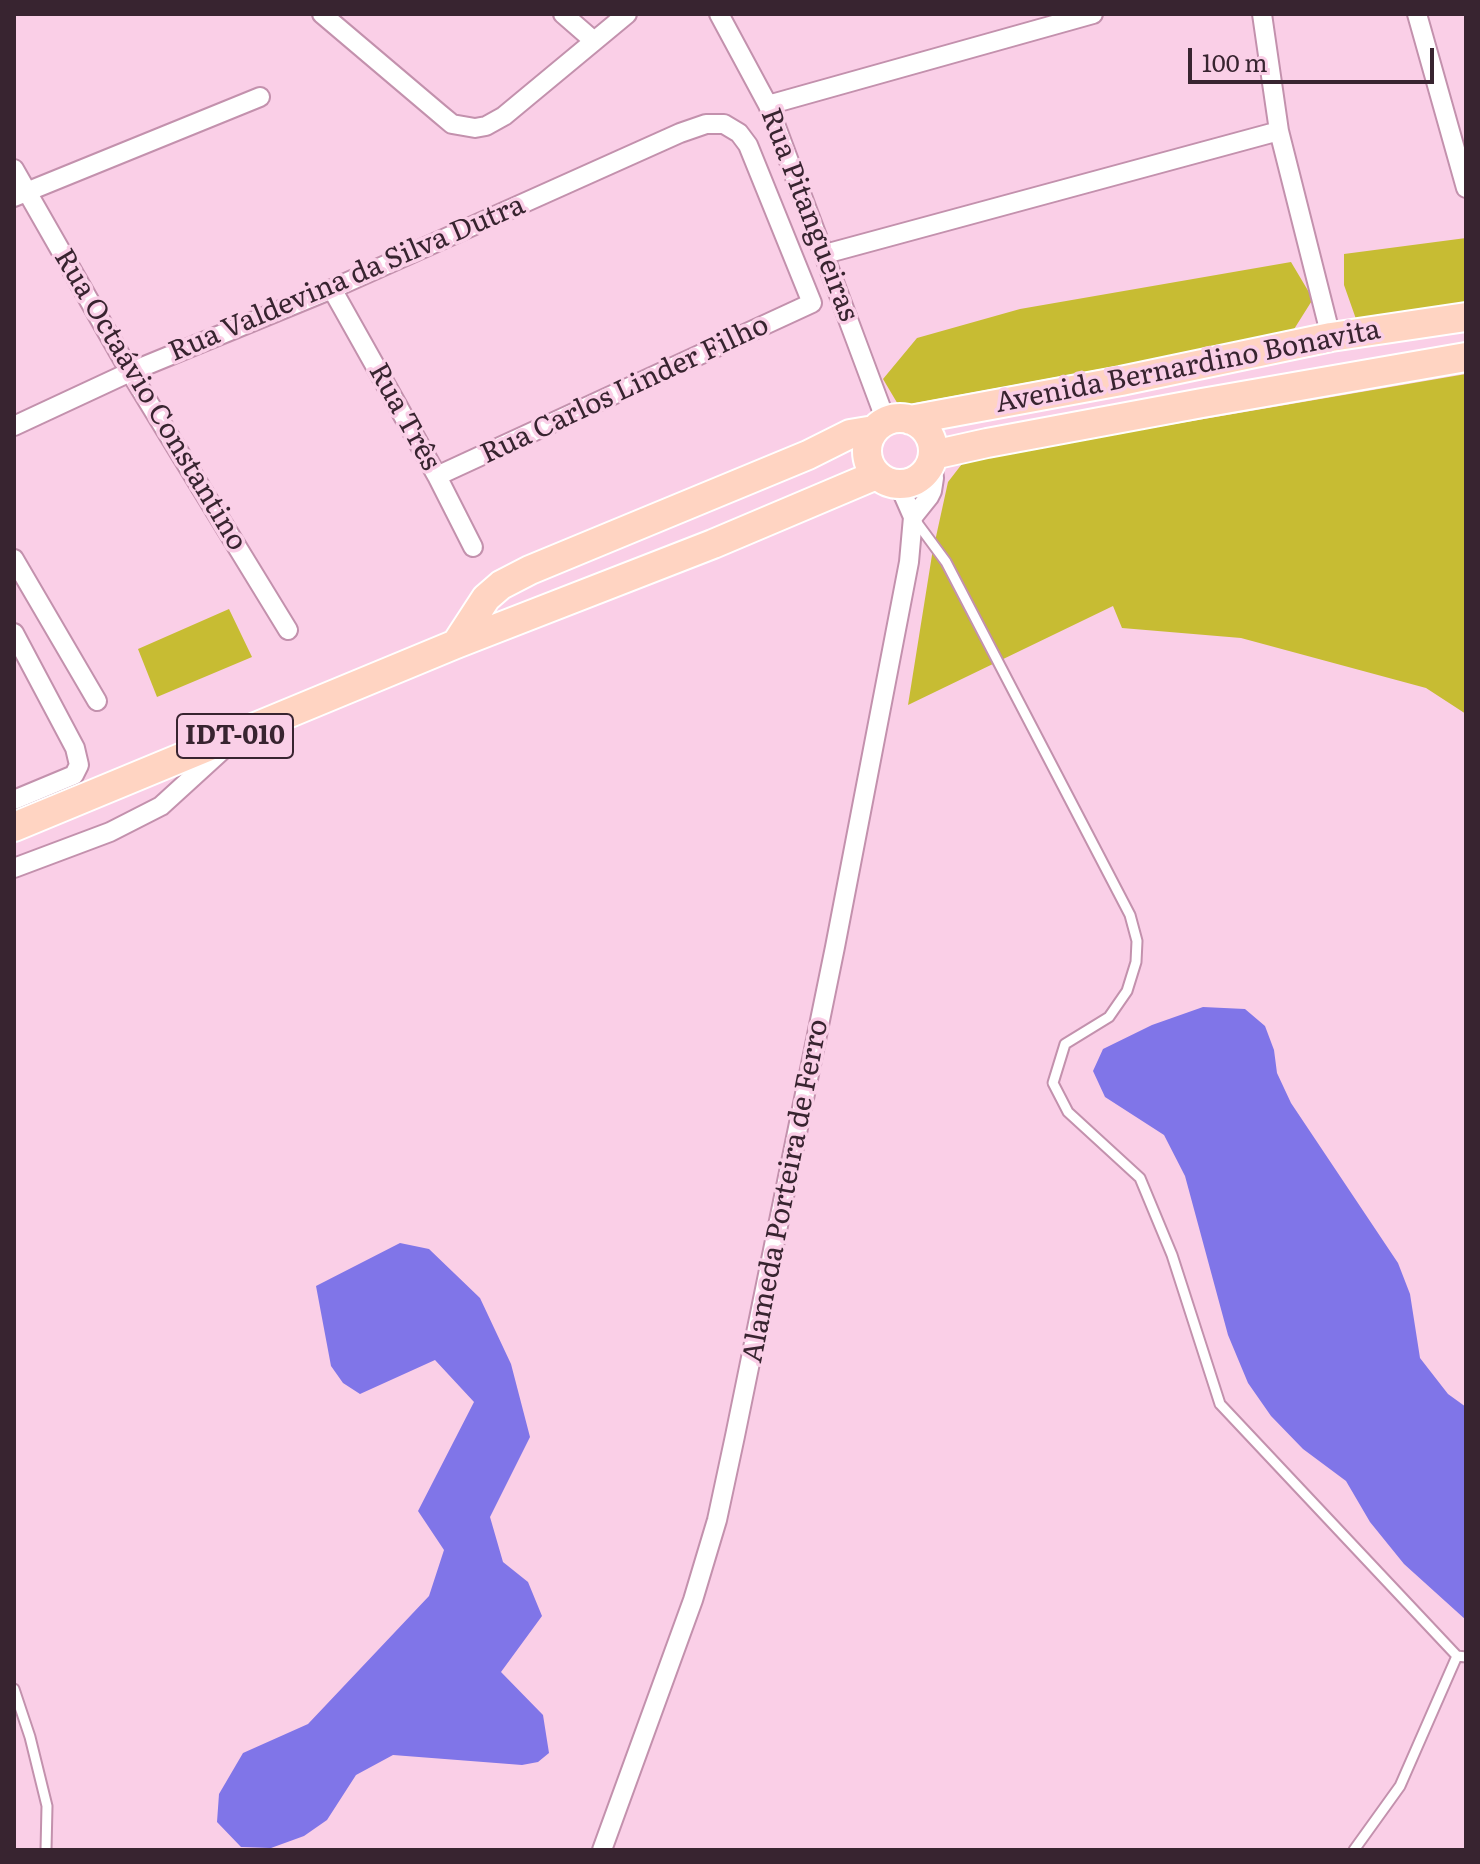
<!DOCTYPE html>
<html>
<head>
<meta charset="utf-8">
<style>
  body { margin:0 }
  #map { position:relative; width:1480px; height:1864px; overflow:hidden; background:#facfe7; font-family:Literata,serif }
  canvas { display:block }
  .frame { position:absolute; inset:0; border:16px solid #382430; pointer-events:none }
  .scale { position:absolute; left:1188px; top:48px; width:246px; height:36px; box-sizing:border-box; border:4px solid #382430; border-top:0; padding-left:10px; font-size:24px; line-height:28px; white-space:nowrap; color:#382430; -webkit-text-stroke:6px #facfe7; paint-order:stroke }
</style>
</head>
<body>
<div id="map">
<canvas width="1480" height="1864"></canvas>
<div class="frame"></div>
<div class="scale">100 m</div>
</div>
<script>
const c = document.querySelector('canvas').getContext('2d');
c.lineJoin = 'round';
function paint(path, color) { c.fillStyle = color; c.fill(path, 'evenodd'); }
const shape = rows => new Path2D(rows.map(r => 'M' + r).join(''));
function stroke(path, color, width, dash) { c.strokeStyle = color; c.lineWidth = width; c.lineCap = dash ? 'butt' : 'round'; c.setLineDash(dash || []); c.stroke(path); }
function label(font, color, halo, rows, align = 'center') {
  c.font = font + ' Literata,serif'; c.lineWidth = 7; c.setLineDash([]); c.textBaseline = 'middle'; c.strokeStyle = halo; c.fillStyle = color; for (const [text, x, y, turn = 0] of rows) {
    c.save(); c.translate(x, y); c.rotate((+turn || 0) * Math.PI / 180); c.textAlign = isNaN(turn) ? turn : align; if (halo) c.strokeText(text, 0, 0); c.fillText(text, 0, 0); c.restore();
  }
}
paint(shape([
  [1466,238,1466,303,1356,319,1344,285,1344,254],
  [1291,262,1313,299,1291,334,899,406,883,379,917,338,1020,309],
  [1466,374,1466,714,1426,688,1241,638,1122,628,1113,606,908,705,932,555,948,482,965,460],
  [229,609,252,657,157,697,138,649]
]), '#c7bc33');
paint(shape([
  [1203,1007,1245,1009,1265,1026,1274,1050,1277,1073,1291,1103,1398,1263,1410,1294,1420,1358,1448,1394,1466,1407,1466,1620,1404,1564,1370,1522,1346,1481,1303,1449,1271,1416,1248,1383,1228,1335,1185,1176,1164,1135,1105,1097,1093,1071,1103,1049,1152,1025],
  [400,1243,429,1249,480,1298,511,1364,530,1437,490,1517,503,1562,528,1582,542,1616,501,1672,543,1715,549,1753,538,1762,522,1765,393,1755,356,1775,327,1820,304,1836,271,1848,241,1847,217,1822,219,1794,243,1753,308,1724,429,1596,444,1550,418,1511,474,1402,435,1360,360,1394,343,1383,331,1366,316,1286]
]), '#8075e8');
const service = shape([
  [915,520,946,562,1130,915,1137,941,1136,962,1127,991,1109,1017,1065,1044,1053,1083,1068,1112,1140,1178,1172,1255,1220,1404,1457,1656,1466,1657],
  [14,1689,30,1737,47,1806,46,1850],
  [1354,1850,1400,1786,1457,1656]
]);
const minor = shape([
  [322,14,440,114,452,124,475,128,486,126,504,116,627,14],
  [563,14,594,41],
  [719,14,768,105,886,421],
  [1262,14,1279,131,1331,337],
  [1417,14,1466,188],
  [768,105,1093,14],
  [14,169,130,372,288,630],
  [14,197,260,97],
  [825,254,1279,131],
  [332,289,437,476,473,547],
  [14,426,130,372,332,289,680,133,706,124,724,124,739,133,748,145,812,303,437,476],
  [913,517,929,497,932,491,934,478,932,460],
  [14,559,97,701],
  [14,633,75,748,79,765,74,775,14,800],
  [14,868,110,832,161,806,229,744],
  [602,1850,693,1600,717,1520,735,1436,835,947,909,562,913,517,899,485]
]);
const primary = shape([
  '867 451a33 33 0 1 1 66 0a33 33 0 1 1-66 0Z',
  [910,420,1121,381,1331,337,1466,317],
  [933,455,987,443,1202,403,1466,357],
  [456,644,486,598,501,585,530,570,808,455,850,434,874,430],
  [14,827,456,644,713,544,876,475]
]);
stroke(service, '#c391ad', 13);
stroke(minor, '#c391ad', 22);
stroke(primary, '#fff', 32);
stroke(service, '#fff', 9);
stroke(minor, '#fff', 18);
stroke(primary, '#ffd4c2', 28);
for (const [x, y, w] of [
  [235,736,116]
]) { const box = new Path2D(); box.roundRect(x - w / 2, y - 22, w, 44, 6); c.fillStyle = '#facfe7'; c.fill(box); stroke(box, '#382430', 2); }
label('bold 26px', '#382430', null, [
  ["IDT-010",235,736]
]);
label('28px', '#382430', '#facfe7', [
  ["Rua Pitangueiras",809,215,69],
  ["Rua Valdevina da Silva Dutra",347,279,-23],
  ["Avenida Bernardino Bonavita",1188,367,-11],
  ["Rua Carlos Linder Filho",625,390,-25],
  ["Rua Octaávio Constantino",150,400,59],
  ["Rua Três",404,417,61],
  ["Alameda Porteira de Ferro",786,1191,-79]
]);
</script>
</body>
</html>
